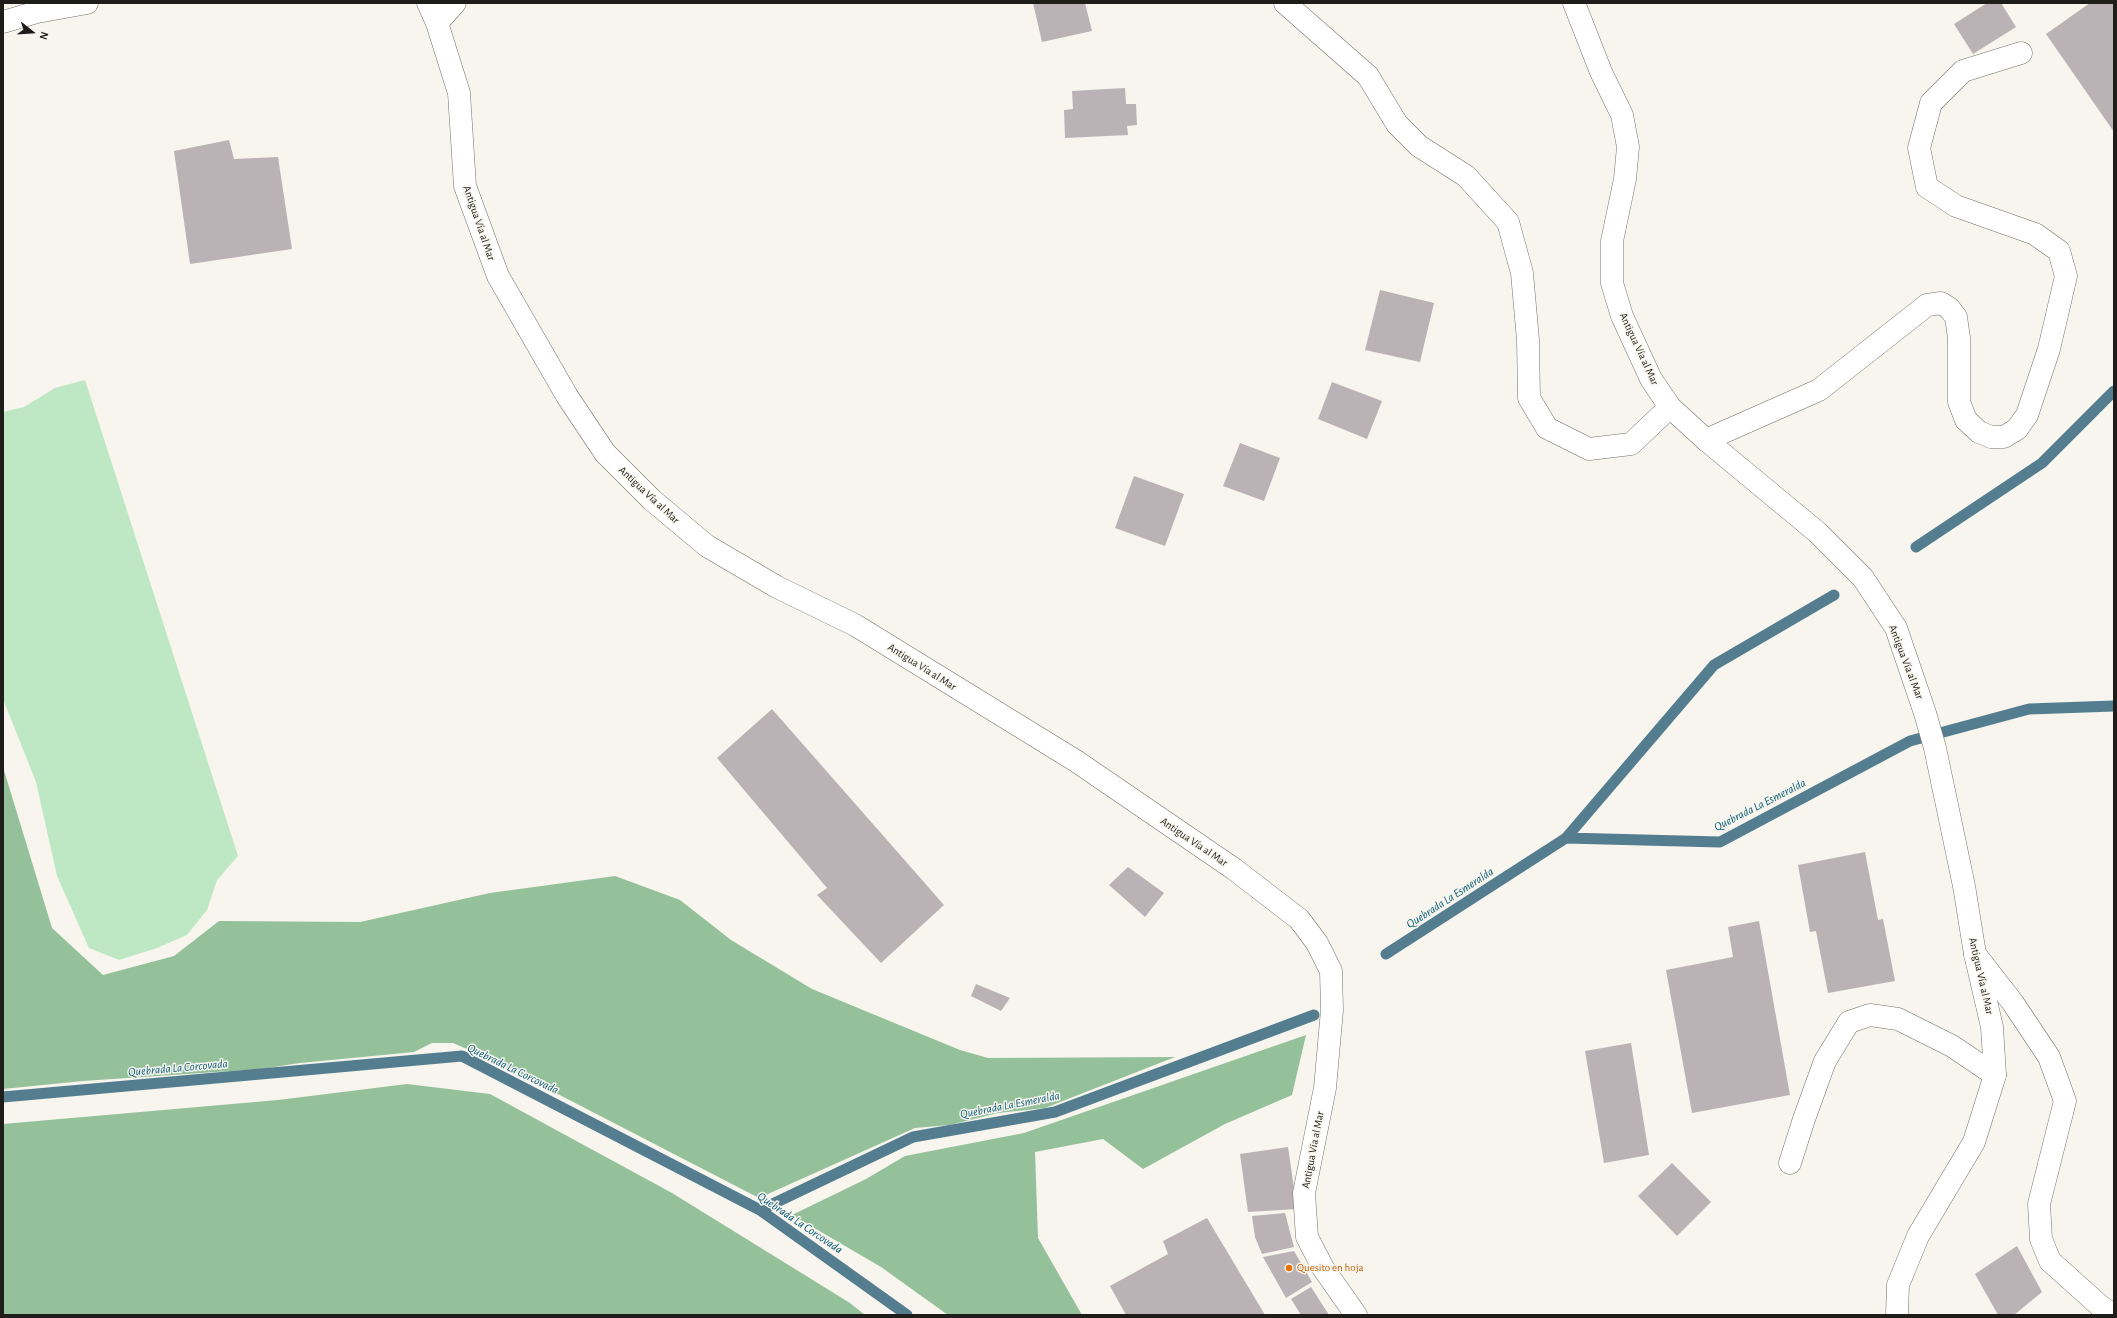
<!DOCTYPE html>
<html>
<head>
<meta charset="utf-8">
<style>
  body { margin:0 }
  #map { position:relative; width:2117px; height:1318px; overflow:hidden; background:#f7f5ed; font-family:"Alegreya Sans",sans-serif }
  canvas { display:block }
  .frame { position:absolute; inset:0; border:4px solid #1e1d1a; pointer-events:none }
  .north { position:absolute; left:12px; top:12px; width:40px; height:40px; -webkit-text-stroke:3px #f7f5ed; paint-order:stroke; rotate:107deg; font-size:11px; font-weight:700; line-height:16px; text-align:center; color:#1e1d1a }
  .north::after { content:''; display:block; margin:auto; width:14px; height:18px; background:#1e1d1a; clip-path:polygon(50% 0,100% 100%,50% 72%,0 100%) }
</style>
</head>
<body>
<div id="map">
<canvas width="2117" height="1318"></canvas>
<div class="frame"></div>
<div class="north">N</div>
</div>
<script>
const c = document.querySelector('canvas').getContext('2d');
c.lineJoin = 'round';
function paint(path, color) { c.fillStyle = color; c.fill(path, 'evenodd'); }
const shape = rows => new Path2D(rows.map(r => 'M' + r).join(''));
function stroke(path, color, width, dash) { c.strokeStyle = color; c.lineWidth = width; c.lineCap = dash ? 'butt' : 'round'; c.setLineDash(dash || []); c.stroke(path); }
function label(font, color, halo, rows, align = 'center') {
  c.font = font + ' "Alegreya Sans",sans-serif'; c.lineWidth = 3; c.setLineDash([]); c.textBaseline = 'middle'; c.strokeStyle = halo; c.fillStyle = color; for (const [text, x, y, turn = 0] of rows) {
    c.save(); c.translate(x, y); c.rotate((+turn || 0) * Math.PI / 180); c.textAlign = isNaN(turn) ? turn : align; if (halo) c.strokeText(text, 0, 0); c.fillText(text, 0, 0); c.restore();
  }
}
paint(shape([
  [85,380,238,856,217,880,207,910,187,935,157,948,119,960,89,948,57,876,36,782,3,699,3,412,24,407,55,388]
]), '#bee8c3');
paint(shape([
  [3,767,52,928,103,975,174,956,219,921,360,922,490,893,615,876,680,900,731,940,812,989,960,1050,988,1058,1175,1057,1045,1108,998,1113,950,1125,915,1128,759,1198,492,1060,453,1043,432,1043,414,1052,300,1063,261,1069,83,1081,3,1089],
  [1306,1035,1292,1095,1225,1124,1143,1169,1103,1139,1035,1152,1038,1238,1082,1315,948,1315,881,1267,792,1215,866,1179,905,1156,1024,1133],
  [407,1084,490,1094,672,1193,850,1303,865,1315,3,1315,3,1124,278,1100]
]), '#94c199');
stroke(shape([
  [1916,547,2042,463,2114,391],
  [1566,838,1714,665,1834,595],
  [1386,954,1566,838,1720,842,1910,741,2029,709,2114,706],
  [3,1097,462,1056,760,1210,907,1315],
  [760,1210,913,1137,1055,1112,1314,1015]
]), '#547e90', 11);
paint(shape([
  [1033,3,1085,3,1092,31,1042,42],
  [1987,3,2001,3,2016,27,1973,54,1954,24],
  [2090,3,2114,3,2114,132,2046,34],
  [1125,88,1126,104,1136,104,1137,125,1127,126,1128,135,1065,138,1064,110,1073,109,1072,91],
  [229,140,234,159,278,157,292,249,190,264,174,151],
  [1380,290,1434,303,1420,362,1365,350],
  [1332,382,1382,401,1367,439,1318,419],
  [1240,443,1280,458,1264,501,1223,486],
  [1134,476,1184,494,1165,546,1115,528],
  [772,709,944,905,881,963,817,895,827,888,717,758],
  [1865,852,1878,920,1883,919,1895,981,1828,993,1816,931,1810,932,1798,865],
  [1128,867,1164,893,1145,917,1109,885],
  [1759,921,1790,1095,1692,1113,1666,970,1733,957,1728,927],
  [976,984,1010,998,1001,1011,971,996],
  [1631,1043,1649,1155,1604,1163,1585,1051],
  [1288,1147,1297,1209,1248,1212,1240,1154],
  [1672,1163,1711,1202,1677,1236,1638,1196],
  [1285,1213,1294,1247,1262,1254,1255,1237,1252,1216],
  [1207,1218,1265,1315,1126,1315,1110,1286,1168,1254,1163,1241],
  [2017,1246,2042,1292,2014,1315,1998,1315,1975,1274],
  [1294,1251,1312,1282,1286,1298,1263,1257],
  [1311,1287,1329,1315,1301,1315,1291,1299]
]), '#bbb2b5');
const minor = shape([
  [1285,3,1368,76,1397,124,1419,146,1466,176,1508,222,1522,273,1528,340,1529,398,1547,428,1589,449,1631,444,1670,407],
  [3,22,37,12,87,3],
  [437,23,455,3],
  [1706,440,1819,390,1927,305,1941,303,1949,308,1956,317,1959,338,1959,402,1966,420,1979,432,1991,437,2004,437,2017,429,2027,415,2049,349,2066,276,2059,251,2035,234,1956,206,1927,187,1919,148,1931,103,1963,71,2021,53],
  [1975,954,2013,1003,2049,1057,2065,1101,2039,1204,2041,1239,2050,1261,2099,1305,2113,1315],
  [1790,1163,1804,1119,1825,1061,1849,1022,1870,1015,1898,1019,1952,1046,1995,1075]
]);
const major = shape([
  [428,3,437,23,459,93,465,186,498,276,567,396,605,453,652,500,707,546,777,587,855,625,1076,761,1234,869,1299,919,1317,943,1331,971,1332,1010,1325,1088,1304,1193,1307,1237,1323,1268,1356,1315],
  [1574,3,1601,72,1622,115,1628,147,1625,179,1612,241,1612,283,1622,316,1651,379,1670,407,1706,440,1817,532,1863,578,1896,628,1925,713,1935,748,1964,886,1975,954,1992,1027,1995,1075,1974,1142,1918,1236,1898,1285,1897,1315]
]);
stroke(minor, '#727169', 23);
stroke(major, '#727169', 23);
stroke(minor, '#fff', 22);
stroke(major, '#fff', 22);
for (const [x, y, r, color] of [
  [1289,1268,4,"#e8710a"]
]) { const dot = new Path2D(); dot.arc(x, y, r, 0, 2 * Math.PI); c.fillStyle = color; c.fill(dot); stroke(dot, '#f7f5ed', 1.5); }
label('11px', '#1e1d1a', '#f7f5ed', [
  ["Antigua Vía al Mar",479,223,71],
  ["Antigua Vía al Mar",1639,349,65],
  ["Antigua Vía al Mar",649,495,43],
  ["Antigua Vía al Mar",1906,662,69],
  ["Antigua Vía al Mar",922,667,32],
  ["Antigua Vía al Mar",1194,842,34],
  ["Antigua Vía al Mar",1981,976,77],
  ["Antigua Vía al Mar",1313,1150,-79]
]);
label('11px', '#c56008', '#f7f5ed', [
  ["Quesito en hoja",1297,1268]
], 'left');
label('italic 12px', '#095c77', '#f7f5ed', [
  ["Quebrada La Esmeralda",1760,805,-27],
  ["Quebrada La Esmeralda",1450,898,-33],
  ["Quebrada La Corcovada",178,1068,-5],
  ["Quebrada La Corcovada",513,1069,26],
  ["Quebrada La Esmeralda",1010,1105,-11],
  ["Quebrada La Corcovada",800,1223,34]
]);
</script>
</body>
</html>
